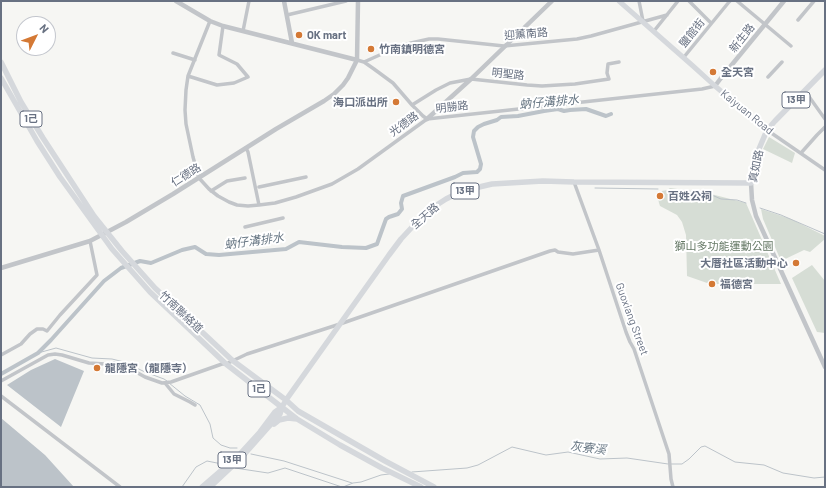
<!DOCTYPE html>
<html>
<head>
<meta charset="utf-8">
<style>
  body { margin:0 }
  #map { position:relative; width:826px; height:488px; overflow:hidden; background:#f6f6f3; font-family:Barlow,sans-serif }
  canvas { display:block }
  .frame { position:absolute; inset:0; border:2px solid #687182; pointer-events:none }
  .north { position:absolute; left:16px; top:16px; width:40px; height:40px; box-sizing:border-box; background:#fff; border:1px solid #c3c6cd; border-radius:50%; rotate:48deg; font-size:11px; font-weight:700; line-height:16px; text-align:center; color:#687182 }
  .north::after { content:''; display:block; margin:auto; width:14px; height:18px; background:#d47935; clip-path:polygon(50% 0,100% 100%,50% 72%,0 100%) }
</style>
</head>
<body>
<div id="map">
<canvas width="826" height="488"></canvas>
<div class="frame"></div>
<div class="north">N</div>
</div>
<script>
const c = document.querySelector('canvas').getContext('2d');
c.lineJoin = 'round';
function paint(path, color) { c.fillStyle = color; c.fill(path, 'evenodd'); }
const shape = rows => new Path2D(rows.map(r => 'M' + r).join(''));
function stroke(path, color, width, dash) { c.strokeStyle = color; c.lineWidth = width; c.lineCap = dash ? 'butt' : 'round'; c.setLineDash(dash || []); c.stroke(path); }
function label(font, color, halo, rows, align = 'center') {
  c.font = font + ' Barlow,"Noto Sans TC",sans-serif'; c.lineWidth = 4; c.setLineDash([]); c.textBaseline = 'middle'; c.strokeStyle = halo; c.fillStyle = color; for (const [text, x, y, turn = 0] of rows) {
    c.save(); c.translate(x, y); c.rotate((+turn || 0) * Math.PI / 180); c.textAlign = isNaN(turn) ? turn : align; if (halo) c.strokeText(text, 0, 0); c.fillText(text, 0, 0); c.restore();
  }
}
paint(shape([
  [769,137,795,153,792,163,763,149],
  [670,188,707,193,746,203,781,284,710,284,687,276,686,235,682,222,677,215,660,206,659,203,658,198,660,194,662,191,667,190],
  [761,209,791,219,825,236,825,239,810,252,804,250,781,261,763,219],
  [812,265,825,281,825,333,817,332,792,278]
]), '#d6ddd5');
paint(shape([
  [55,359,84,371,61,427,7,385,31,370],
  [1,418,45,455,74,487,1,487]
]), '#bcc3c9');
stroke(shape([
  [595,188,658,189],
  [670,191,707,193,721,199,737,200,746,203],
  [760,208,781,215,825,234],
  [38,353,56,348,92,358,112,359,124,362,145,372,164,379,167,381],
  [169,383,185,396,200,405,210,424,213,438,221,445,230,448,237,448],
  [251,454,284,461,352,483],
  [671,464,682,464,689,459,701,447,705,446,735,462,764,465,783,473,814,478,825,477],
  [235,468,268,473,285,468,342,487],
  [412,472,467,468,478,465,512,447,546,455,568,452,600,459,627,458,668,464],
  [182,487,196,467,207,461,222,464],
  [343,487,353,483,361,482,381,475,389,474]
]), '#bcc3c9', 1);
stroke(shape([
  [1,374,38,353,51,340,104,281,121,268,140,261,151,263,182,250,195,247,206,254,219,255,286,249,299,242,342,247,366,248,377,244,386,219,389,217,398,214,402,209,401,203,403,196,455,177,463,173,477,172,480,169,481,164,473,137,474,131,478,127,484,124,497,120,501,117,518,116,544,111,558,109,564,111,570,110,586,109,606,116,611,114]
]), '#bcc3c9', 4);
stroke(shape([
  [639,1,643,21],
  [689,1,711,23],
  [737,1,791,46],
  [287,15,346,1],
  [798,20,814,1],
  [210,21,188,76,186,90,185,110,186,124,193,157,199,178,209,189,218,196,229,202,237,205,248,206,259,205,275,203,296,197,332,184,358,169,427,119],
  [243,31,249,1],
  [654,31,678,1],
  [173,53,195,60],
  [684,57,729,2,730,1],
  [357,60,364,62,374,69,393,83,412,105,423,116,427,119,702,89,715,86],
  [364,62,393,49,411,43,429,39,438,39,504,46,577,39,591,36,667,15],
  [188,76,217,85,234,83,248,77,237,64,219,55,223,26],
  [768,77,782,62],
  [805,91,825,119],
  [412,105,436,90,450,83,471,79,527,85,542,86,575,84,609,79,607,73,608,64,619,62],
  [767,130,825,170],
  [246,148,248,152,259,205],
  [801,153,817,135,825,127],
  [574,182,599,250,626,332,630,342,634,349,669,454,671,479,673,487],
  [259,187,306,177],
  [211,191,227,181,245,178],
  [245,227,283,218],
  [1,355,21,344,30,334,37,329,43,329,47,331,60,315,97,275,90,241],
  [1,381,48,355,55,354,62,355,89,363,105,364,114,363,127,367,145,377,162,383,171,382,222,364,226,364,247,354,340,324,550,251,555,250,558,252,573,254,599,250],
  [165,383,174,394,190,402,195,405],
  [1,396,120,487]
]), '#c2c5c9', 3.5);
stroke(shape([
  [176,1,210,21,223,26,357,60],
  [284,1,292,43],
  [715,86,721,78,784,1],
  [427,119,471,79,552,1],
  [751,183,752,200,756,216,825,367],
  [1,268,90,241,126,222,173,194,276,129,324,101,334,94,343,85,348,78,357,60,358,1]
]), '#c2c5c9', 4.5);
stroke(shape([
  [619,1,693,66,715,86,767,130]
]), '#d5d8dc', 5);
stroke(shape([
  [1,62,21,102,43,138,94,216,122,251,155,288,232,360,286,400,298,411,385,461,434,487],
  [1,78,37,141,60,177,112,249,150,292,226,364,297,419,340,445,382,468,421,487],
  [274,424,279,420,288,418,297,419],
  [202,487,239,455,260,432,275,412,282,407],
  [210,487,241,458,280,414,282,407,286,400,389,255,401,239,414,225,432,208,446,199,462,191,492,184,543,181,574,182,751,183,756,156,767,130,775,121,825,70]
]), '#d5d8dc', 5.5);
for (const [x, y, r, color] of [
  [299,35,4,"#d47935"],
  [371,49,4,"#d47935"],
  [713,72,4,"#d47935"],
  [396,102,4,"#d47935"],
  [660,196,4,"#d47935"],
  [796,263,4,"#d47935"],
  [712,284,4,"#d47935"],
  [97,368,4,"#d47935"]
]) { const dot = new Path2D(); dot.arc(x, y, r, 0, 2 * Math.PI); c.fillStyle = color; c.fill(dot); stroke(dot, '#fff', 1.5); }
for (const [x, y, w] of [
  [796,100,28],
  [31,119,22],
  [465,191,28],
  [259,389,22],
  [232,460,28]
]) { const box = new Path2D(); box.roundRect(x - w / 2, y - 8, w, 16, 3); c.fillStyle = '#fff'; c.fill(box); stroke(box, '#687182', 1); }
label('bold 10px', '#687182', null, [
  ["13甲",796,100],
  ["1己",31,119],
  ["13甲",465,191],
  ["1己",259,389],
  ["13甲",232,460]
]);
label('11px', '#687182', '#fff', [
  ["鹽館街",692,33,-51],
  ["迎薰南路",526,34,-5],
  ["新生路",742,38,-51],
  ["明聖路",508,74,6],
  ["明勝路",452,107,-6],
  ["Kaiyuan Road",747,112,39],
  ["光德路",404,124,-36],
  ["真如路",756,166,-78],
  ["仁德路",186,175,-32],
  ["全天路",425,216,-41],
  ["竹南聯絡道",181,312,43],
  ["Guoxiang Street",632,319,70]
]);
label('bold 11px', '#687182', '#fff', [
  ["OK mart",307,35],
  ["竹南鎮明德宮",379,49],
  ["全天宮",721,72],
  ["海口派出所",388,102,"right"],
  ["百姓公祠",668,196],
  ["大厝社區活動中心",788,263,"right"],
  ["福德宮",720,284],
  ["龍隱宮（龍隱寺）",105,368]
], 'left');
label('11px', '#667966', '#fff', [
  ["獅山多功能運動公園",724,246]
]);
label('italic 12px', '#697885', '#fff', [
  ["蚋仔溝排水",549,102,-5],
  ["蚋仔溝排水",254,241,-7],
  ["灰寮溪",588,448,7]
]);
</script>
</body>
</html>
